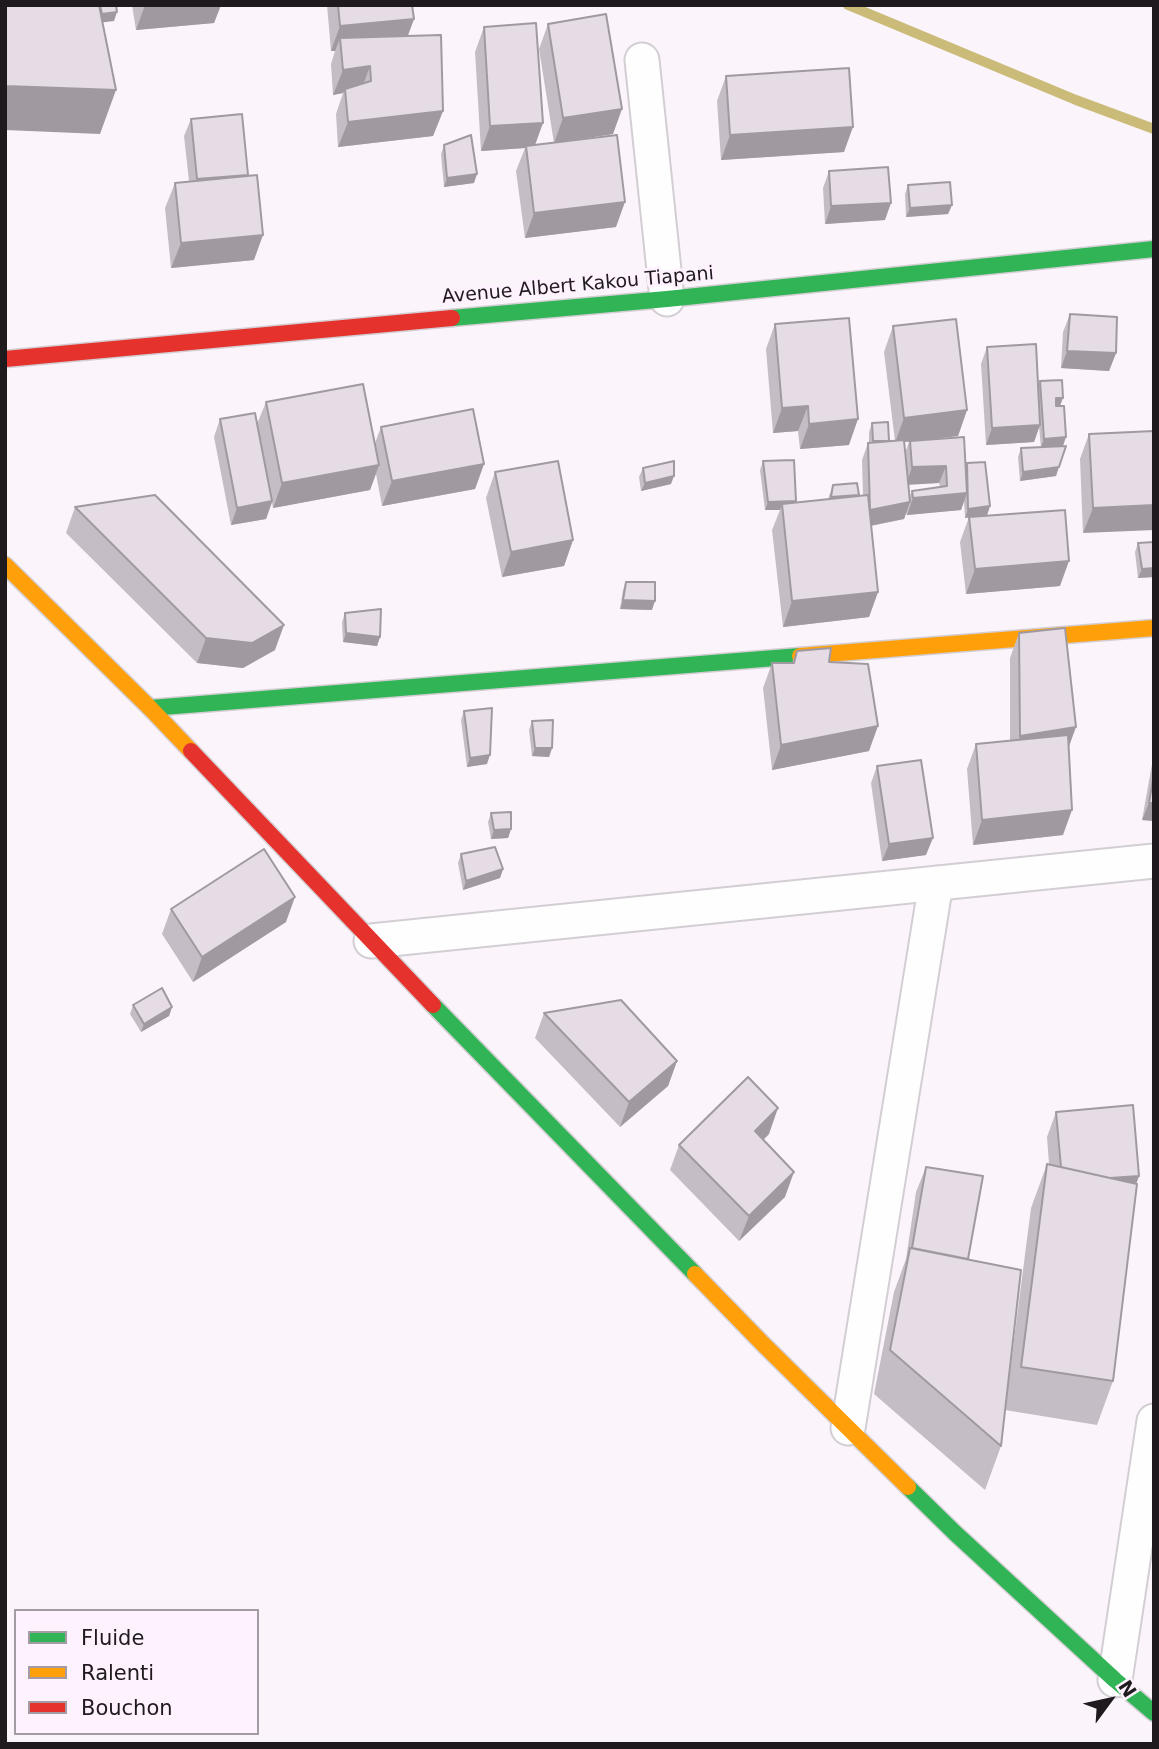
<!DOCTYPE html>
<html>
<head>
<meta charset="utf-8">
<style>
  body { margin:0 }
  #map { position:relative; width:1159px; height:1749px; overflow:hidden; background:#fbf5fb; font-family:"DejaVu Sans",sans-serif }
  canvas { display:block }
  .frame { position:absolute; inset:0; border:7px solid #1e1a1e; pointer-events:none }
  .legend { position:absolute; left:14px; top:1609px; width:245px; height:126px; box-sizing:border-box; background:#fef2fe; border:2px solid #a49ca4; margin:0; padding:9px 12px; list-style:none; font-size:21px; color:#1e1a1e }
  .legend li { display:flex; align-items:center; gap:14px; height:35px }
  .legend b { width:35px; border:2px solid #a49ca4 }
  .north { position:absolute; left:1075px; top:1665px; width:70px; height:70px; -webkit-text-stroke:5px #fef2fe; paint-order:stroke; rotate:57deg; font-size:19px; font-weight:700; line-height:28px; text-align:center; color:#1e1a1e }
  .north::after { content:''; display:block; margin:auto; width:24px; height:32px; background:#1e1a1e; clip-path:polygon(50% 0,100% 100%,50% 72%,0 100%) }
</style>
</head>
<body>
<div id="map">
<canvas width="1159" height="1749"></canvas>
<div class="frame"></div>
<ul class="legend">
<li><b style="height:9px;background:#30b455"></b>Fluide</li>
<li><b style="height:9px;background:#ff9f0a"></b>Ralenti</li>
<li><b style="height:9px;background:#e5322d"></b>Bouchon</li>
</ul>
<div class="north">N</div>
</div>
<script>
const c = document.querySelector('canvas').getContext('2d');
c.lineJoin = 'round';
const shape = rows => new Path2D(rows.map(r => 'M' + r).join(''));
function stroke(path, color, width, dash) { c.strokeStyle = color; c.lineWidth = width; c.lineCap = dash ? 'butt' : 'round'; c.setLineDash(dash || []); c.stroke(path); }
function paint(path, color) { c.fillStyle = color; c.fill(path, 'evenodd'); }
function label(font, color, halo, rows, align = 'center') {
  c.font = font + ' "DejaVu Sans",sans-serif'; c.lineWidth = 6; c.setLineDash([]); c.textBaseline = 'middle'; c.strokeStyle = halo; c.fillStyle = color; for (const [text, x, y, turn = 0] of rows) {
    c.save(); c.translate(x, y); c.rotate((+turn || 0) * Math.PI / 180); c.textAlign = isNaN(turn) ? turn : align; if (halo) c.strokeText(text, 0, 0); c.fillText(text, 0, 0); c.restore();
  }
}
stroke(shape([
  [848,5,1076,100,1154,129]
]), '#cabb79', 10);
const street = shape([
  [642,60,667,299],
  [371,941,1154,861],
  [848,1428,936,883],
  [1115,1680,1154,1421]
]);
const fast = shape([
  [452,318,667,299,1154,249],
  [150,708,800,656],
  [433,1005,695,1274],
  [908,1487,955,1533,1115,1680,1154,1713]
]);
const slow = shape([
  [5,565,150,708,191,751],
  [800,656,1154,628],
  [695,1274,763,1344,908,1487]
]);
const jam = shape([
  [5,359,452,318],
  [191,751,433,1005]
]);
stroke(street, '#d3ced3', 37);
stroke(fast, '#d3ced3', 19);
stroke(slow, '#d3ced3', 19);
stroke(jam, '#d3ced3', 19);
stroke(street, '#fefefe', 33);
stroke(fast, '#30b455', 16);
stroke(slow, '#ff9f0a', 16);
stroke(jam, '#e5322d', 16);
paint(shape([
  [132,5,221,5,214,23,136,30],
  [327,5,412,5,414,19,408,36,443,111,433,136,338,147,336,114,343,93,333,95,331,64,335,51,331,51],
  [548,24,613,134,558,142,616,227,525,238,516,171,525,148,481,151,475,52,484,27,535,145,554,143,539,49],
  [726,76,844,152,721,160,717,101],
  [191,119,254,260,171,268,165,208,175,183,189,181,184,136],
  [444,145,474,183,444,187,441,154],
  [829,171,885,220,825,224,823,188],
  [908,185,952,205,948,214,906,217,905,194],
  [1070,314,1116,353,1109,371,1061,368,1063,332],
  [775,324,849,445,800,449,798,431,773,433,766,349],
  [893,326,967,410,958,436,923,440,966,467,967,463,990,506,987,515,1060,586,966,594,960,542,969,517,965,518,964,501,961,510,907,515,906,513,904,519,871,526,878,592,869,617,783,627,772,530,780,510,765,510,760,470,763,461,796,501,796,503,828,499,833,485,859,495,859,496,863,496,862,460,868,443,869,443,869,432,872,423,889,441,895,441,884,352],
  [904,442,909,442,905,453],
  [939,483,940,487,912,491,910,496,908,484],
  [987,347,1038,387,1040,381,1060,406,1063,446,1056,476,1020,481,1018,457,1021,448,1041,447,1039,427,1034,442,986,445,981,364],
  [266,402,375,443,381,427,484,464,475,489,382,506,376,474,370,490,273,508,272,503,266,519,231,525,214,437,220,419,257,424],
  [1154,431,1083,533,1080,459,1089,434],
  [643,468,671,484,641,491,639,477],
  [495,472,573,540,564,566,502,577,486,498],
  [75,507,275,650,243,668,197,663,66,533],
  [1154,542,1154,577,1138,578,1135,552,1138,543],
  [626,582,652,610,620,609,623,590],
  [345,613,380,637,377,646,343,642,342,622],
  [1019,633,1069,746,1063,835,973,845,967,769,976,744,1010,740,1010,658],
  [797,651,829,662,869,751,772,770,763,688,772,663,792,663],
  [464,711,487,764,467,767,461,720],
  [532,721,552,748,549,757,532,756,529,730],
  [1154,753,1154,821,1142,820],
  [877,766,926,855,882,861,871,783],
  [491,813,511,829,508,838,491,839,488,822],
  [461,854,503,869,500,878,463,890,458,863],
  [171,909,286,922,193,982,162,934],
  [133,1005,172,1007,169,1016,141,1032,130,1014],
  [544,1013,677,1061,668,1086,620,1127,535,1038],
  [1056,1112,1139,1176,1136,1184,1113,1381,1097,1425,1005,1410,1031,1208,1047,1164,1049,1164,1047,1137],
  [769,1134,763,1140,785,1197,739,1241,670,1170,679,1145],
  [926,1167,968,1259,1001,1446,985,1490,874,1394,894,1292,906,1259,916,1192]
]), '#c5bdc5');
paint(shape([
  [145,5,221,5,214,23,136,30],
  [117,12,114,21,98,23,102,14],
  [414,19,404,45,340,38,335,51,331,51,340,26],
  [370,66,361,91,345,89,343,93,333,95,343,70],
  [5,86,116,90,100,134,5,130],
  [622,109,613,134,554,143,563,118],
  [443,111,433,136,338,147,348,122],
  [543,123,534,148,526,146,525,148,481,151,490,126],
  [853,127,844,152,721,160,730,135],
  [477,174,474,183,444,187,447,178],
  [625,202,616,227,525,238,534,213],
  [891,203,885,220,825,224,831,206],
  [952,205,948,214,906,217,910,208],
  [263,235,254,260,171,268,181,243],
  [1067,351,1116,353,1109,371,1061,368],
  [1056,398,1063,398,1060,406,1053,406],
  [808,406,798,431,773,433,782,408],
  [967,410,958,436,895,443,904,418],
  [858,419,849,445,800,449,809,424],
  [1040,425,1034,442,986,445,992,428],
  [1066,437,1063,446,1041,447,1044,439],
  [484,464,475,489,382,506,392,481],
  [379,465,370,490,273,508,282,483],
  [946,466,939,483,906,485,912,467],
  [1059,467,1056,476,1020,481,1023,472],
  [674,476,671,484,641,491,645,483],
  [967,493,961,510,907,515,913,498],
  [859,495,856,504,827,506,831,497],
  [272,501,266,519,231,525,237,508],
  [796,501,793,510,782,504,780,510,765,510,768,502],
  [910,502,904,519,864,527,870,510],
  [1154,505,1154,530,1083,533,1093,508],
  [990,506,987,515,965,518,968,509],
  [573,540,564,566,502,577,511,552],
  [1069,561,1060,586,966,594,975,569],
  [1154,568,1154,577,1138,578,1142,569],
  [878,592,869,617,783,627,792,601],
  [623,600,655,601,652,610,620,609],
  [284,625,275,650,243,668,197,663,206,638],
  [346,633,380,637,377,646,343,642],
  [878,726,869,751,772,770,781,745],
  [1076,727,1067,752,1010,762,1020,736],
  [535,748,552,748,549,757,532,756],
  [490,755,487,764,467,767,470,758],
  [1149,803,1154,803,1154,821,1142,820],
  [1072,810,1063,835,973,845,982,820],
  [511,829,508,838,491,839,494,830],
  [933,838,926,855,882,861,889,844],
  [503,869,500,878,463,890,466,881],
  [295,897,286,922,193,982,202,957],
  [172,1007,169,1016,141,1032,144,1024],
  [677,1061,668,1086,620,1127,629,1102],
  [778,1108,769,1134,746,1157,755,1131],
  [794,1172,785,1197,739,1241,749,1216],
  [1139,1176,1130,1201,1062,1182]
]), '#a09aa0');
const building = shape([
  [5,5,99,5,116,90,5,86,5,5],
  [100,5,116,5,117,12,102,14,100,5],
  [338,5,412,5,414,19,340,26,338,5],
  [606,14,622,109,563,118,548,24,606,14],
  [536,23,543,123,490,126,484,27,536,23],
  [441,35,443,111,348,122,345,89,371,81,370,66,343,70,340,38,441,35],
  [849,68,853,127,730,135,726,76,849,68],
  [242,114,248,175,197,179,191,119,242,114],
  [471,135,477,174,447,178,444,145,471,135],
  [617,135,625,202,534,213,526,146,617,135],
  [888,167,891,203,831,206,829,171,888,167],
  [257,175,263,235,181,243,175,183,257,175],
  [950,182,952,205,910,208,908,185,950,182],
  [1070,314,1117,317,1116,353,1067,351,1070,314],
  [849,318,858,419,809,424,808,406,782,408,775,324,849,318],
  [956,319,967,410,904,418,893,326,956,319],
  [1036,344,1040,425,992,428,987,347,1036,344],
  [1062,380,1063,398,1056,398,1056,406,1064,406,1066,437,1044,439,1040,381,1062,380],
  [363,384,379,465,282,483,266,402,363,384],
  [473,409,484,464,392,481,381,427,473,409],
  [255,413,272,501,237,508,220,419,255,413],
  [888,422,889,441,873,441,872,423,888,422],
  [1154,431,1154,505,1093,508,1089,434,1154,431],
  [964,437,967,493,913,498,912,491,947,486,946,466,912,467,910,441,964,437],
  [904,440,910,502,870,510,868,443,904,440],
  [1066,446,1059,467,1023,472,1021,448,1066,446],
  [794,460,796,501,768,502,763,461,794,460],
  [558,461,573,540,511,552,495,472,558,461],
  [674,461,674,476,645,483,643,468,674,461],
  [985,462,990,506,968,509,967,463,985,462],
  [857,483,859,495,831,497,833,485,857,483],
  [155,495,284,625,252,643,206,638,75,507,155,495],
  [868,495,878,592,792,601,782,504,868,495],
  [1065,510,1069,561,975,569,969,517,1065,510],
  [1154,542,1154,568,1142,569,1138,543,1154,542],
  [626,582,655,582,655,601,623,600,626,582],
  [381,609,380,637,346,633,345,613,381,609],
  [1065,628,1076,727,1020,736,1019,633,1065,628],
  [831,648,829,662,868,664,878,726,781,745,772,663,794,663,797,651,831,648],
  [492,708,490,755,470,758,464,711,492,708],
  [553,720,552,748,535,748,532,721,553,720],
  [1068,735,1072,810,982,820,976,744,1068,735],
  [921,760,933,838,889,844,877,766,921,760],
  [1154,773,1154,803,1149,803,1154,773],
  [511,812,511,829,494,830,491,813,511,812],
  [495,847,503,869,466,881,461,854,495,847],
  [264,849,295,897,202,957,171,909,264,849],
  [162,988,172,1007,144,1024,133,1005,162,988],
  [621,1000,677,1061,629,1102,544,1013,621,1000],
  [748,1077,778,1108,755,1131,794,1172,749,1216,679,1145,748,1077],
  [1133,1105,1139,1176,1110,1178,1061,1167,1056,1112,1133,1105],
  [1047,1164,1137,1184,1113,1381,1021,1367,1047,1164],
  [926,1167,983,1176,968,1259,912,1248,926,1167],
  [910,1248,1021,1270,1001,1446,890,1350,910,1248]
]);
paint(building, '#e5dce5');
stroke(building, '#a09aa0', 2);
label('19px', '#1e1a1e', '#fef2fe', [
  ["Avenue Albert Kakou Tiapani",578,286,-5]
]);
</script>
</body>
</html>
